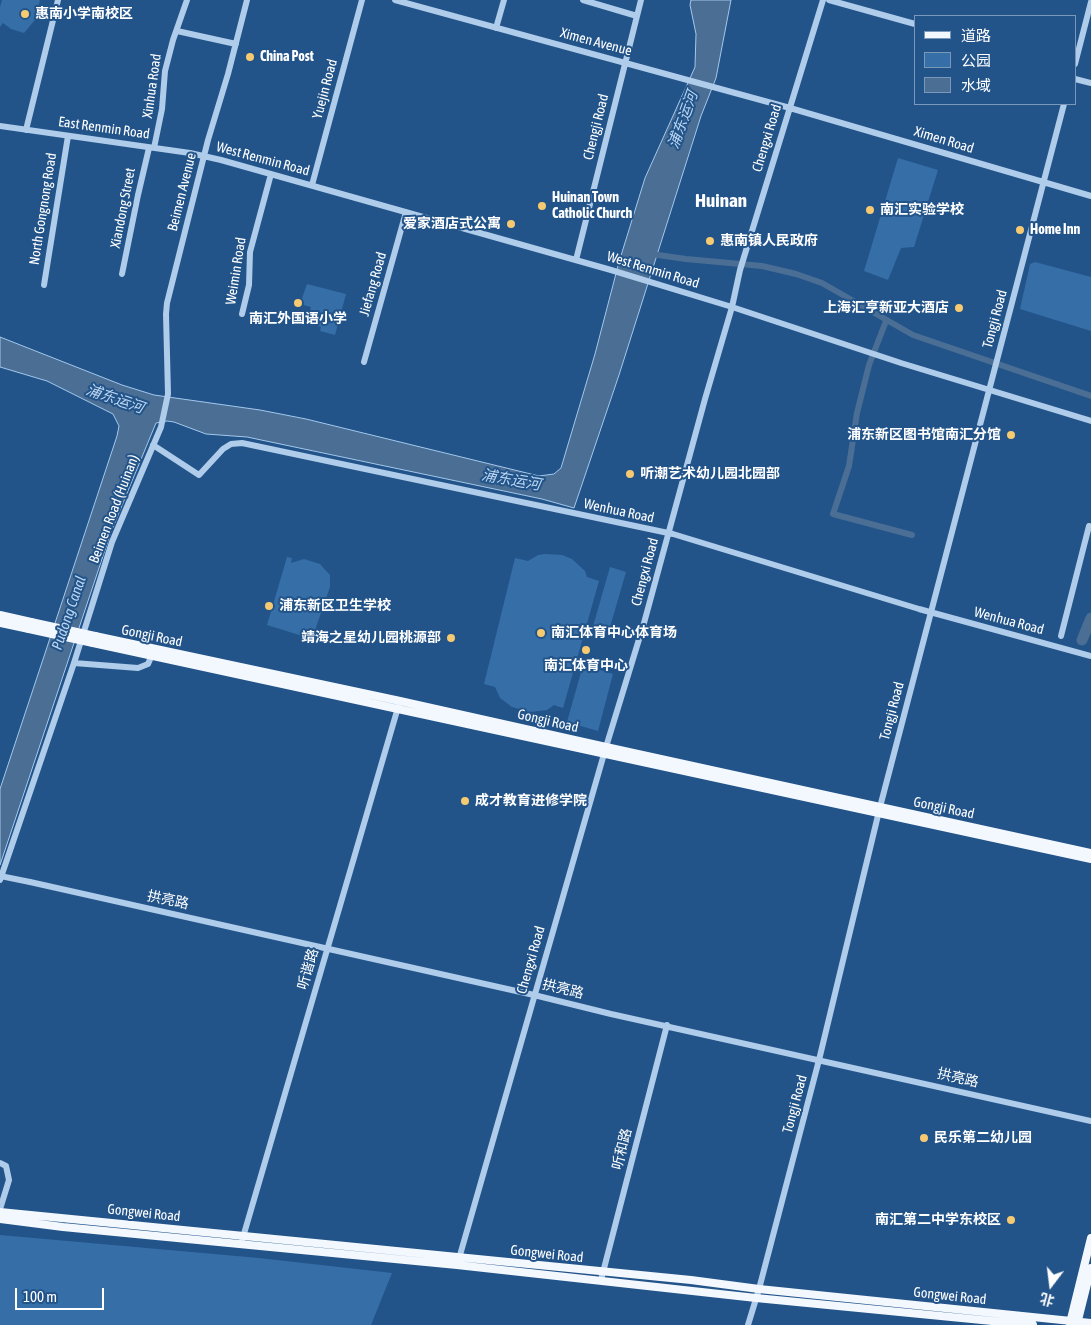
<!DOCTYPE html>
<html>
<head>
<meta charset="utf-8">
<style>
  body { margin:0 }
  #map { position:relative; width:1091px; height:1325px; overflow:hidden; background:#22548a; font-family:"Asap Condensed","Noto Sans SC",sans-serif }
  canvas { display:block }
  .legend { position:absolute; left:914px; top:15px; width:162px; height:90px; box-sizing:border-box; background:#22548a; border:1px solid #7a98b9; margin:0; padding:6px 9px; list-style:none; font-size:15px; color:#fff }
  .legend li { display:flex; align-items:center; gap:10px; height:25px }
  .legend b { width:25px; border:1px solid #7a98b9 }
  .north { position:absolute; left:1026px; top:1260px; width:50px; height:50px; -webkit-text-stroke:4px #22548a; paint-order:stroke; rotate:195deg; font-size:14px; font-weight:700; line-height:20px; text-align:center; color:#fff }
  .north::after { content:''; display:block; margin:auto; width:18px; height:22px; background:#fff; clip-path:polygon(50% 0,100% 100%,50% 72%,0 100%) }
  .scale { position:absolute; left:15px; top:1288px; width:89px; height:22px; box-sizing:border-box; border:2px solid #fff; border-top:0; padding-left:6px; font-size:15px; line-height:18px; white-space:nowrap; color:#fff; -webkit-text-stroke:4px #22548a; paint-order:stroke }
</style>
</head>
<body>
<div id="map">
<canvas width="1091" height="1325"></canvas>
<ul class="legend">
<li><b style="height:6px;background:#f3f8fe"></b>道路</li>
<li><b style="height:14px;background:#366ea7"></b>公园</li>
<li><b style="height:14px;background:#4b6e95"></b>水域</li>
</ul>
<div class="north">北</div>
<div class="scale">100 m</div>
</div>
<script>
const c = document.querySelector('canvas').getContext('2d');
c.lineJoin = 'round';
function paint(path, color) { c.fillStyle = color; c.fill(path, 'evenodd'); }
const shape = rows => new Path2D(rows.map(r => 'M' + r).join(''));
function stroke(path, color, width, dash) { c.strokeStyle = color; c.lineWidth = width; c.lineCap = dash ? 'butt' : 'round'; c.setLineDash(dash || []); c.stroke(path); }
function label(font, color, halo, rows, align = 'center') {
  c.font = font + ' "Asap Condensed","Noto Sans SC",sans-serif'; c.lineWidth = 4; c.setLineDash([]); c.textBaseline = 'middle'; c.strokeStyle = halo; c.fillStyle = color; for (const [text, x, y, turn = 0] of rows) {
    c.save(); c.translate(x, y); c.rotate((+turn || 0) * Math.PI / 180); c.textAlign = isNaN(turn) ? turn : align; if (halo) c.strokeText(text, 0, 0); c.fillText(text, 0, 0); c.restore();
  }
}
paint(shape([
  [2,0,40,0,35,20,24,33,11,29,3,23,0,27,0,7],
  [898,158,938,170,914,247,901,248,888,280,864,271],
  [1035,262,1091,277,1091,331,1020,309,1030,264],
  [307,284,346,294,335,335,320,331,321,327,306,323,311,307,300,304],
  [545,554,562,555,572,559,585,571,587,577,599,581,563,708,554,705,547,710,530,712,512,707,500,698,495,687,484,684,515,558,528,561,538,555],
  [287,557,292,558,291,563,304,559,320,564,330,575,330,587,312,639,267,625],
  [610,567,626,572,608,634,592,630],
  [583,665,613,674,598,731,567,722],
  [0,1235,259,1258,392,1273,371,1325,0,1325]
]), '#366ea7');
const water = shape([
  [691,0,731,0,716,78,701,116,619,375,574,508,542,499,247,437,206,434,174,422,167,421,156,423,111,532,0,865,0,789,117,436,119,426,113,414,47,381,0,367,0,337,122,385,154,395,260,410,306,419,539,476,554,474,561,468,595,354,619,262,645,178,695,67,696,34,690,5,691,0]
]);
paint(water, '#4b6e95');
stroke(water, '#a3c8ec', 1);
stroke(shape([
  [651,254,686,259,762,266,796,274,822,283,913,335,1091,396],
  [886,321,869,365,857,413,849,466,833,514,912,535]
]), '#4b6e95', 6);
stroke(shape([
  [1082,640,1091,618]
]), '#4b6e95', 11);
stroke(shape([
  [395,0,790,108,1091,196],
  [583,0,637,16],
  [829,0,915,24],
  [496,28,504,0],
  [177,31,236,44],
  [1075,64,1091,2],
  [1075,79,1091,83],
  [0,126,190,153,221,160,611,270,732,307,901,363,1091,421],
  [26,130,58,0],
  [154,148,162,109,165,71,173,40,187,0],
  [312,185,362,0],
  [576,260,641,0],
  [122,274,138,195,149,148],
  [44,285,68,136],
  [242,314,249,285,250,252,271,174],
  [364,362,406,212],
  [153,445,199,475,223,449,231,444,242,443,673,534,919,609,1091,656],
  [1061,636,1089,526],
  [152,655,148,664,138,668,74,663,112,542,161,427,168,394,166,314,167,303,208,140,228,74,247,0],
  [0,880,74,663],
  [30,882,534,995,611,1014,1091,1121],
  [0,1163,6,1166,9,1180,0,1209],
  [241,1244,399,704],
  [458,1262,606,747,644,623,705,399,732,307,740,270,823,0],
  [601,1280,667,1025],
  [748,1325,759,1289,819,1060,880,807,1064,104]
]), '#afccea', 6);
stroke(shape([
  [0,615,31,622],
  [0,623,29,629],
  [95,636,400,701,606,747,1091,853],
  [93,643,1091,859],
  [0,1212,691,1280,759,1289,1091,1323],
  [0,1219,63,1227,457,1265,756,1298,1033,1325],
  [1070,1323,1091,1238],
  [1077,1324,1091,1268]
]), '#f3f8fe', 8);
stroke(shape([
  [0,876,30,882]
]), '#afccea', 6);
stroke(shape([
  [31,622,95,636],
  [29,629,93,643]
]), '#f3f8fe', 8);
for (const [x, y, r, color] of [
  [25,14,5,"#f6ca71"],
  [250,57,5,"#f6ca71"],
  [542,206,5,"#f6ca71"],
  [870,210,5,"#f6ca71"],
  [511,224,5,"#f6ca71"],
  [1020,230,5,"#f6ca71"],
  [710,241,5,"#f6ca71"],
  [298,303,5,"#f6ca71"],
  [959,308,5,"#f6ca71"],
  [1011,435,5,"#f6ca71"],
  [630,474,5,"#f6ca71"],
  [269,606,5,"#f6ca71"],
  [541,633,5,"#f6ca71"],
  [451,638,5,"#f6ca71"],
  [586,650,5,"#f6ca71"],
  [465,801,5,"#f6ca71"],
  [924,1138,5,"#f6ca71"],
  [1011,1220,5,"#f6ca71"]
]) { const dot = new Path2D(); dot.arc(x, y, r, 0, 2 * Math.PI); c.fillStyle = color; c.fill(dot); stroke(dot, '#22548a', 2); }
label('bold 14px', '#fff', '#22548a', [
  ["惠南小学南校区",35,14],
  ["China Post",260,57],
  ["Huinan Town",552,198],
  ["Catholic Church",552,214],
  ["南汇实验学校",880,210],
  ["爱家酒店式公寓",501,224,"right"],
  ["Home Inn",1030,230],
  ["惠南镇人民政府",720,241],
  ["上海汇亨新亚大酒店",949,308,"right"],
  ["南汇外国语小学",298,319,"center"],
  ["浦东新区图书馆南汇分馆",1001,435,"right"],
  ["听潮艺术幼儿园北园部",640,474],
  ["浦东新区卫生学校",279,606],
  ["南汇体育中心体育场",551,633],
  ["靖海之星幼儿园桃源部",441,638,"right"],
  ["南汇体育中心",586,666,"center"],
  ["成才教育进修学院",475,801],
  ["民乐第二幼儿园",934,1138],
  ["南汇第二中学东校区",1001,1220,"right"]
], 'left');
label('14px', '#fff', '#22548a', [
  ["Ximen Avenue",596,42,15],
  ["Xinhua Road",152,86,-82],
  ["Yuejin Road",325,89,-75],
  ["Chengji Road",596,127,-76],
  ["East Renmin Road",104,128,8],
  ["Chengxi Road",767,138,-73],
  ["Ximen Road",944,140,17],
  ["West Renmin Road",263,159,15],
  ["Beimen Avenue",182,192,-76],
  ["Xiandong Street",123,208,-79],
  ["North Gongnong Road",43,209,-81],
  ["West Renmin Road",653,270,17],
  ["Weimin Road",236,271,-81],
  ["Jiefang Road",373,284,-74],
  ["Tongji Road",995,319,-75],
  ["Beimen Road (Huinan)",114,509,-69],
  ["Wenhua Road",619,511,12],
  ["Chengxi Road",645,572,-75],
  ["Wenhua Road",1009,621,15],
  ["Gongji Road",152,636,12],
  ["Tongji Road",892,711,-75],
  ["Gongji Road",548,721,13],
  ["Gongji Road",944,808,12],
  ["拱亮路",168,900,12],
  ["Chengxi Road",531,960,-74],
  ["听谐路",308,969,-74],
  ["拱亮路",563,989,14],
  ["拱亮路",958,1078,13],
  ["Tongji Road",795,1104,-75],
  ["听和路",622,1149,-76],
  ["Gongwei Road",144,1213,6],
  ["Gongwei Road",547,1254,6],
  ["Gongwei Road",950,1296,6]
]);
label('italic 15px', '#bbd6f2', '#22548a', [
  ["浦东运河",683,120,-70],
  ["浦东运河",115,399,19],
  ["浦东运河",511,480,10],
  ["Pudong Canal",69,613,-71]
]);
label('bold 19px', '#fff', '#22548a', [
  ["Huinan",721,201]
]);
</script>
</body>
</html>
